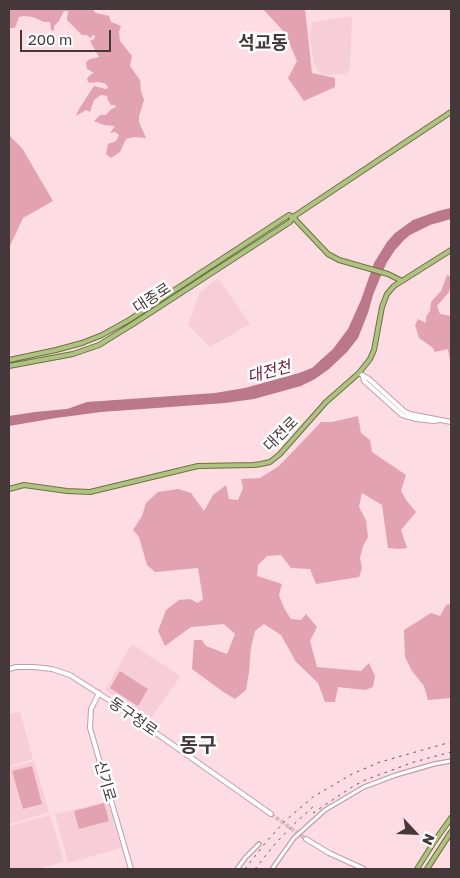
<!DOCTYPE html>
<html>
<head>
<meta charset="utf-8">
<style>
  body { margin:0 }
  #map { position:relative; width:460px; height:878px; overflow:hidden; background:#fedce4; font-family:"Golos Text",sans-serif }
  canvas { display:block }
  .frame { position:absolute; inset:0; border:10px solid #45383b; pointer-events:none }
  .north { position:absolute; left:390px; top:808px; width:50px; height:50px; -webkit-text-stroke:4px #fff; paint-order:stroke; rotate:115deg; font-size:14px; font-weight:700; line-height:20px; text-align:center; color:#45383b }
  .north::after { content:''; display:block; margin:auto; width:18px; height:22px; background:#45383b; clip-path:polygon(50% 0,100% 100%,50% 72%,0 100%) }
  .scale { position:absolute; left:20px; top:30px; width:91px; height:22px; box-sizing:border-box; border:2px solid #45383b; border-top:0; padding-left:6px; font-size:15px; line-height:18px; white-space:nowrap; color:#45383b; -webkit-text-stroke:4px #fff; paint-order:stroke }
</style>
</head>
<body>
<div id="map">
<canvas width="460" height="878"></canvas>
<div class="frame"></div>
<div class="north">N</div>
<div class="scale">200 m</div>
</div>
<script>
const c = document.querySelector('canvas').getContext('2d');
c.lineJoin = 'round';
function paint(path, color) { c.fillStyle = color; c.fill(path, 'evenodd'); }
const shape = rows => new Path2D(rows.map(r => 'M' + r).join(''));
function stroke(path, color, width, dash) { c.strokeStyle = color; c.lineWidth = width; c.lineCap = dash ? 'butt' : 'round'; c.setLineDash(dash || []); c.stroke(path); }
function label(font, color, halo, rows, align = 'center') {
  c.font = font + ' "Golos Text","Noto Sans KR",sans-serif'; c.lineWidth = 5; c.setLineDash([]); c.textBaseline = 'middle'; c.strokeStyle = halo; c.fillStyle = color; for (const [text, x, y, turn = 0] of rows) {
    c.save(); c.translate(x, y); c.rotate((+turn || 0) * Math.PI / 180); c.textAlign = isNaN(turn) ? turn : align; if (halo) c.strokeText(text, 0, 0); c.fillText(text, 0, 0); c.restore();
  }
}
paint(shape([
  [352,16,350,69,345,74,320,75,314,63,310,39,312,22],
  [218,278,250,324,210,347,188,325,200,292],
  [132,644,181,676,150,719,147,720,107,691,106,688],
  [20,711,33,759,9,766,9,714],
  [34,761,49,812,9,824,9,768],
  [108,802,121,848,68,863,55,814],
  [50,815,64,862,38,869,9,869,9,826]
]), '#f7ced8');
paint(shape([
  [9,9,92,9,96,13,109,16,111,22,121,26,119,32,120,41,132,56,130,66,140,80,141,91,144,100,139,116,139,122,146,138,134,137,126,139,120,152,111,158,106,154,108,144,116,141,119,135,115,132,110,133,115,126,104,125,94,121,100,115,106,115,110,110,116,107,115,105,111,105,107,98,108,96,101,95,94,100,90,112,86,110,76,116,79,109,94,86,106,89,108,88,106,84,99,82,89,83,87,79,89,76,94,73,87,69,86,62,90,59,99,57,90,41,94,39,95,36,93,35,90,38,87,35,82,35,67,20,68,11,64,11,59,21,54,26,54,31,51,30,50,22,44,22,33,17,24,16,19,17,15,28,9,28],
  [263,9,305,9,312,73,335,78,335,87,304,101,288,78,297,61,285,33],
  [9,135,22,148,53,201,23,218,9,248],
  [447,275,451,277,451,284,449,292,437,306,440,314,451,316,451,367,448,349,435,352,432,347,419,338,415,325,418,319,426,323,426,317,430,311,431,302,441,291],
  [358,416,361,433,370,440,372,452,406,475,401,491,407,501,416,512,401,530,407,548,399,549,388,548,382,505,362,493,359,507,366,520,368,537,363,546,360,558,362,568,359,577,316,584,310,569,291,568,281,555,267,556,258,565,257,576,282,584,279,595,284,608,291,619,301,620,306,614,317,627,310,641,317,667,361,671,369,663,375,676,373,687,365,690,338,687,335,702,325,702,318,683,296,662,281,635,264,624,255,631,251,647,249,672,246,690,235,699,222,691,192,669,194,640,202,640,206,646,227,654,235,634,224,624,191,627,165,646,158,631,166,610,179,600,190,599,198,603,203,599,198,568,155,572,147,565,139,537,133,530,142,516,146,503,158,492,178,489,191,493,204,511,213,495,226,485,229,499,238,500,243,488,241,479,260,478,279,466,321,422,332,422],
  [451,604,451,698,428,700,424,686,412,671,405,657,404,630,431,613,440,616,446,605],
  [120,671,148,689,138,706,110,688],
  [32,766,42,804,23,809,12,771],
  [104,803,109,821,79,829,74,811]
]), '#e2a2b2');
paint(shape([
  [451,208,451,219,430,225,410,235,404,240,395,250,387,262,382,273,373,295,368,313,358,338,347,352,329,369,315,379,301,386,254,399,225,403,101,412,56,418,9,426,9,416,35,412,67,409,87,402,215,393,245,388,299,373,312,368,333,349,348,329,361,300,374,263,387,242,395,233,413,220,438,211]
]), '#bb788a');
stroke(shape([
  [271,814,306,839]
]), '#d9bbc2', 4, [4, 2]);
const tertiary = shape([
  [237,869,246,857,259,844],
  [272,869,294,838,325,810,364,787,396,775,434,764,451,761]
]);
const secondary = shape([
  [359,373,369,379,404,411,410,414,451,422],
  [363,376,364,381,402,415,416,419,433,421,439,420],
  [9,669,16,667,34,667,52,669,70,675,112,702,271,814],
  [99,693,91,709,90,728,131,869],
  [306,839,329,853,364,869]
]);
const primary = shape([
  [293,217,328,254,339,260,388,274,402,281],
  [9,360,56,350,82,343,102,335,129,320,289,215,293,217],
  [9,366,73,354,99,345,133,324,290,222,293,217,451,112],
  [9,489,24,485,67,491,90,492,198,466,254,465,261,464,270,462,280,454,326,402,359,373,370,359,374,350,382,307,387,294,394,286,451,250],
  [417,869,434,842,451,818],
  [427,869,451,832]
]);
stroke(tertiary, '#bf9fa6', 5.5);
stroke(secondary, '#bf9fa6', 6);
stroke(primary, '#687637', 6);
stroke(tertiary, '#fff', 3);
stroke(secondary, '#fff', 4);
stroke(primary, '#b0c186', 4);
stroke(shape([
  [313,813,352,787,365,780,414,762,451,752],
  [245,869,266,842,286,820,313,797,352,774,380,762,451,742],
  [255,869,274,845,293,825,316,804]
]), '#605053', 1, [2.5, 5]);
label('15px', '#45383b', '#fff', [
  ["대종로",152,298,-33],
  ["대전로",281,434,-45],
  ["동구청로",133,717,35],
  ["신기로",105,781,74]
]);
label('italic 16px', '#6a1937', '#fff', [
  ["대전천",269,372,-15]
]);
label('bold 18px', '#45383b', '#fff', [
  ["석교동",263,43]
]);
label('bold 20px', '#45383b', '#fff', [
  ["동구",198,746]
]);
</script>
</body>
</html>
